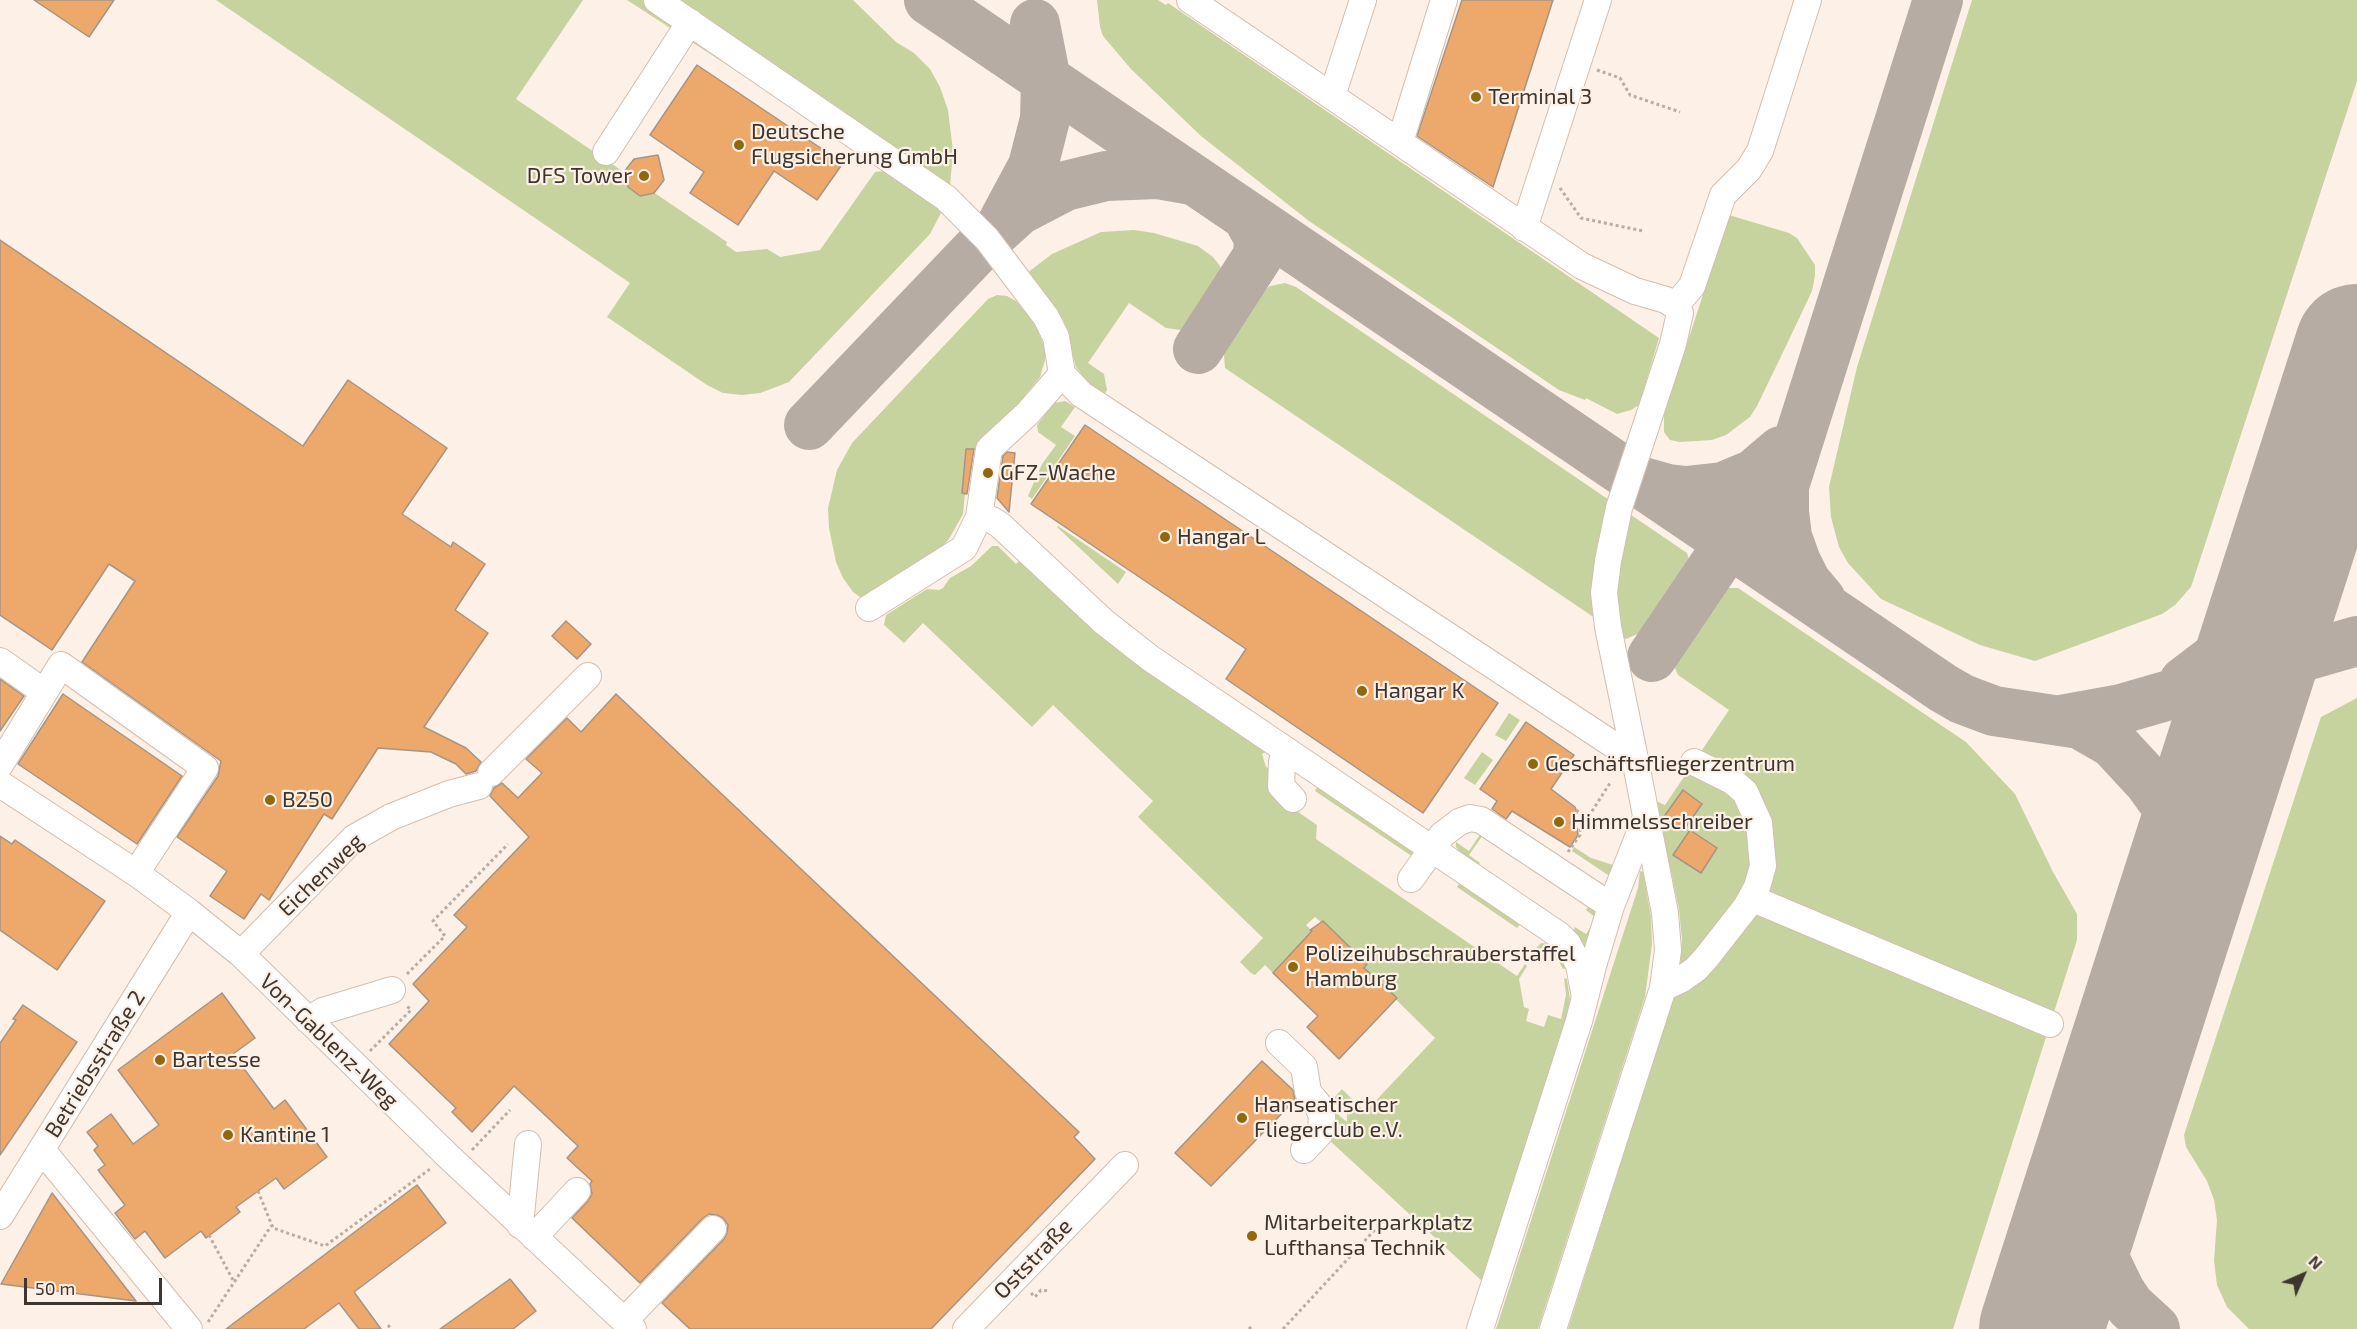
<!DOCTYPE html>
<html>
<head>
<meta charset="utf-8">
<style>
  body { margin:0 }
  #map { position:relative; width:2357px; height:1329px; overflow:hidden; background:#fdf0e6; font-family:"Exo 2",sans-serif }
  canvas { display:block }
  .north { position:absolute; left:2273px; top:1245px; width:60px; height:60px; -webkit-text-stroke:4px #fdf0e6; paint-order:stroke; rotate:45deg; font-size:16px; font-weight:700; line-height:24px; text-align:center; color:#3d352e }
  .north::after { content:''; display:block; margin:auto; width:21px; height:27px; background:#3d352e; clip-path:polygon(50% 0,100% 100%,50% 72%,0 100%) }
  .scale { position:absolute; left:24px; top:1278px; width:138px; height:27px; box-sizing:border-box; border:3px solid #3d352e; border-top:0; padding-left:8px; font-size:18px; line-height:21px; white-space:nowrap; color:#3d352e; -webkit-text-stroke:4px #fdf0e6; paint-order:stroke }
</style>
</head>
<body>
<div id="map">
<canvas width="2357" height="1329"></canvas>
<div class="north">N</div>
<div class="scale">50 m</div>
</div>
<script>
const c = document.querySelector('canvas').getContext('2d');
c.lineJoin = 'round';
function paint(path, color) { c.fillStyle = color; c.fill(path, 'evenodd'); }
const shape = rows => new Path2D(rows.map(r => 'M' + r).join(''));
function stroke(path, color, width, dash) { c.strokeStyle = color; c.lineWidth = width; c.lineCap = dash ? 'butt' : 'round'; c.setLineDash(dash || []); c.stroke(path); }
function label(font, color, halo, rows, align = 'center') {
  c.font = font + ' "Exo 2",sans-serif'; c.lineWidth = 4.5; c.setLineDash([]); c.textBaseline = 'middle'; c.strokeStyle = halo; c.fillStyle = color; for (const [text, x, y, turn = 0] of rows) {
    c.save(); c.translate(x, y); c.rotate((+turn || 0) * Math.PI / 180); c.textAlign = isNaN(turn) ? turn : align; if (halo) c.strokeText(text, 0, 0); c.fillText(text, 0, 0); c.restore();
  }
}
paint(shape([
  [216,0,583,0,516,99,727,242,726,245,736,252,767,249,780,257,820,250,875,172,884,171,835,135,627,0,853,0,896,42,914,53,930,69,940,87,948,110,953,151,950,187,943,209,930,234,789,382,760,393,742,395,723,393,707,385,607,317,630,283],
  [1097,0,1158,0,1166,5,1168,3,1659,338,1639,405,1631,410,1617,414,1586,398,1585,400,1559,390,1309,221,1201,136,1131,69,1103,36,1100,27],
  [1972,0,2357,0,2357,81,2191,587,2175,605,2162,614,2035,661,1980,645,1881,599,1848,563,1839,547,1831,517,1829,487,1857,367],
  [1729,215,1789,233,1797,238,1815,265,1815,276,1812,291,1786,346,1757,406,1750,417,1726,435,1712,440,1680,442,1670,440,1664,432,1664,414],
  [1134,230,1154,233,1198,246,1213,257,1220,266,1222,272,1220,280,1189,327,1180,330,1166,328,1129,303,1088,363,1104,374,1107,390,1104,395,1091,386,1076,367,1063,319,1027,273,1052,254,1101,232],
  [1285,283,1296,287,1687,553,1691,568,1689,575,1655,626,1626,639,1225,368,1224,355,1228,343,1260,294,1270,286],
  [997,295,1007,296,1016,301,1034,322,1045,348,1045,360,1040,377,1013,410,984,435,978,443,978,450,966,449,962,493,965,494,963,514,949,539,940,549,865,597,860,597,853,592,843,578,836,562,829,528,828,508,837,470,852,443,988,299],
  [1065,401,1075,407,1061,427,1075,436,1032,499,1028,496,1042,464,1056,445,1038,432,1037,425,1054,403],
  [1058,526,1126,572,1118,584,1057,527],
  [992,546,998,546,1016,564,1020,560,1267,751,1262,754,1266,767,1272,770,1288,805,1317,825,1316,839,1517,976,1525,964,1527,966,1519,979,1524,1007,1529,1009,1526,1021,1544,1027,1548,1015,1561,1019,1566,995,1564,978,1567,979,1570,999,1566,1020,1482,1281,1328,1139,1337,1130,1328,1106,1347,1122,1347,1114,1322,1093,1318,1084,1333,1099,1342,1089,1365,1112,1435,1038,1364,968,1367,964,1323,921,1321,922,1315,917,1306,925,1312,931,1273,973,1265,965,1255,975,1251,973,1240,962,1263,938,1138,817,1153,801,1053,705,1032,727,923,623,904,643,884,625,886,615,927,589,939,590,943,588,950,578,971,566],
  [1728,588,1738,588,1966,742,2015,794,2053,872,2077,914,2077,940,1953,1329,1568,1329,1673,998,1680,967,1682,940,1679,909,1656,801,1665,805,1729,710,1678,675,1675,668,1676,658,1679,647,1711,598,1719,591],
  [2357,698,2357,1329,2249,1329,2227,1307,2217,1285,2214,1261,2217,1220,2214,1200,2207,1181,2186,1147,2184,1135,2321,717],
  [1509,713,1520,720,1506,741,1495,735],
  [1482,752,1493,760,1475,785,1464,778],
  [1318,786,1415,851,1416,859,1315,791],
  [1485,832,1469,855,1480,863,1478,866,1461,854,1456,847,1456,842,1469,851,1481,833],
  [1574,847,1591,858,1613,865,1611,877,1572,851],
  [1640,871,1643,872,1651,917,1652,944,1645,997,1538,1329,1496,1329,1638,888],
  [1460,882,1521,923,1517,928,1457,887],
  [1592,901,1600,909,1585,950,1572,932,1575,927,1586,934,1596,918,1586,910],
  [1541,943,1553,944,1568,968,1563,969,1559,962,1546,948,1537,958,1535,949]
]), '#c6d39f');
stroke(shape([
  [929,0,1943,688,1962,699,1994,711,2080,724,2113,743,2149,782,2170,811,2182,847,2184,861,2180,897],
  [1004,220,1033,166,1045,119,1046,80,1035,24],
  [1198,349,1258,256,1259,238,1247,216],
  [809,425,987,239,1019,210,1065,186,1106,176,1157,174,1191,180],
  [1643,482,1668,489,1686,491,1723,487,1754,474,1781,451],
  [1821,600,1806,582,1796,562,1787,537,1784,512,1784,486,1938,0],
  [1652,657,1729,543,1786,454],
  [2184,682,2230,647,2251,623,2270,598,2287,560],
  [2060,720,2121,709,2357,641],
  [2097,1155,2093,1208,2103,1256,2120,1291,2130,1306,2155,1329]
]), '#b7aca3', 50);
stroke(shape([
  [2041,1329,2357,346]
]), '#b7aca3', 124);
const building = shape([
  [34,0,114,0,89,37,34,0],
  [1462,0,1553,0,1493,187,1417,136,1462,0],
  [697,65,843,163,817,200,774,171,738,225,690,193,704,172,650,135,697,65],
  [658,155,664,180,654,193,640,196,628,187,624,172,634,159,658,155],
  [0,240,303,446,348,380,447,448,402,514,451,547,453,542,485,564,455,610,488,633,424,727,466,748,481,762,476,771,466,774,456,764,431,752,378,748,332,819,324,814,269,900,261,894,244,919,210,896,227,871,177,837,218,776,221,761,82,662,135,581,109,564,52,650,0,615,0,240],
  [1085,425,1498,703,1423,813,1226,679,1246,649,1031,504,1085,425],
  [966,449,974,449,967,494,962,493,966,449],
  [1007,452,1015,453,1009,512,997,498,1003,456,1007,452],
  [566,621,591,644,577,659,552,636,566,621],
  [0,679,24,696,0,731,0,679],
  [63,694,182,776,137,844,18,764,63,694],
  [616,694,1079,1132,1074,1137,1095,1159,931,1329,690,1329,662,1303,724,1239,727,1233,728,1225,723,1218,717,1215,709,1214,703,1218,640,1283,572,1218,588,1201,592,1194,590,1184,592,1181,567,1158,578,1146,514,1086,472,1132,452,1112,456,1108,389,1044,429,1001,413,984,467,927,454,915,529,837,490,796,494,788,502,783,518,798,542,773,526,759,567,718,581,732,616,694],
  [1526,722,1574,755,1551,789,1575,807,1577,813,1570,823,1577,828,1578,835,1570,847,1512,811,1506,819,1492,809,1497,801,1480,789,1526,722],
  [1683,790,1702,804,1683,831,1663,818,1683,790],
  [1690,830,1717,848,1701,873,1673,855,1690,830],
  [0,836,12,844,15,840,105,901,57,970,0,930,0,836],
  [1323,921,1367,964,1364,968,1397,998,1339,1059,1307,1027,1318,1016,1273,973,1312,931,1310,930,1323,921],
  [222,993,255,1038,233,1054,274,1109,285,1100,327,1157,284,1189,276,1178,236,1207,240,1212,206,1238,201,1231,165,1258,145,1231,135,1239,115,1213,125,1205,98,1170,105,1165,94,1150,98,1146,87,1132,111,1114,133,1144,159,1125,118,1070,222,993],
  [23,1005,77,1042,0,1155,0,1043,16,1020,13,1019,23,1005],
  [1262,1061,1293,1090,1295,1100,1211,1186,1175,1153,1262,1061],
  [417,1185,446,1223,354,1292,381,1329,359,1329,339,1303,304,1329,226,1329,417,1185],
  [52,1193,136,1301,1,1284,52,1193],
  [510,1279,536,1311,513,1329,440,1329,510,1279]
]);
paint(building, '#eda86b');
stroke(building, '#a79484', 1.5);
const minor = shape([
  [657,0,946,198,987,239,1046,317,1056,337,1062,374,1028,413,989,449,979,517,964,548,869,608],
  [1190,0,1582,266,1635,291,1666,300,1675,306,1680,313,1673,344,1619,508,1608,561,1604,593,1608,627,1635,759],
  [1332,96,1363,0],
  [1400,142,1444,0],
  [606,152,690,22],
  [1524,228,1598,0],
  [1675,306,1692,286,1723,195,1749,169,1760,151,1808,0],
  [1062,374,1081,394,1635,759,1665,913,1668,950,1663,988,1553,1329],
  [979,517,992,520,1000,525,1104,622,1150,658,1559,935,1568,944,1579,965,1585,997],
  [0,661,44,692],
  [1286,750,1282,762,1281,786,1293,799],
  [0,765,61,665,205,768,136,873],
  [491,773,588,676],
  [0,784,136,873,189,912,241,954,448,1156,633,1329],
  [1411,879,1442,835,1459,822,1470,818,1481,820,1611,906],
  [1751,898,2050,1024],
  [241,954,354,838,391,817,449,794,479,786],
  [1663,988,1682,979,1696,969,1706,958,1746,907,1757,887,1763,866,1759,823,1745,792,1732,781,1694,762],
  [308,1020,323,1011,392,990],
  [1279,1043,1304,1067,1308,1092,1317,1103,1322,1117,1321,1132,1304,1150],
  [42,1150,189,1329],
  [0,1216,189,912],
  [520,1225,528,1144],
  [534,1237,577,1191],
  [624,1321,713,1229],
  [966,1329,1125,1165],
  [1480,1329,1579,1021,1593,966,1611,906,1646,817]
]);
stroke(minor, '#d3bfae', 28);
stroke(shape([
  [1597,70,1620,78,1630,95,1680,112],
  [1560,188,1581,218,1643,231],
  [1576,810,1588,818],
  [1568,852,1580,835,1580,830,1610,783],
  [407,974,445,936,433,921,508,844],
  [370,1051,411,1010,406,1005],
  [472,1150,510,1110],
  [258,1191,273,1228,325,1246,430,1169],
  [209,1235,234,1282],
  [1031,1293,1035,1297,1041,1290,1049,1291],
  [208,1322,271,1226],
  [388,1325,391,1329],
  [1249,1329,1253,1325],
  [1283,1329,1382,1222]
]), '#b8ada4', 3, [3, 3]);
stroke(minor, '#fff', 26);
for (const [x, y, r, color] of [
  [1476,97,6,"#90680f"],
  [739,145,6,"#90680f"],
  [644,176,6,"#90680f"],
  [988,473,6,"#90680f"],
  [1165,537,6,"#90680f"],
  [1362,691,6,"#90680f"],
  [1533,764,6,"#90680f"],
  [270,800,6,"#90680f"],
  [1559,822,6,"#90680f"],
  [1293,967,6,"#90680f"],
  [160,1060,6,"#90680f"],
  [1242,1118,6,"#90680f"],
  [228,1135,6,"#90680f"],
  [1252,1236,6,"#90680f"]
]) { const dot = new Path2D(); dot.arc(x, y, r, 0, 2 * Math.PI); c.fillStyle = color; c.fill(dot); stroke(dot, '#fdf0e6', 2); }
label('22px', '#3d352e', '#fdf0e6', [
  ["Terminal 3",1488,97],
  ["Deutsche",751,132],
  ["Flugsicherung GmbH",751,157],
  ["DFS Tower",632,176,"right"],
  ["GFZ-Wache",1000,473],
  ["Hangar L",1177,537],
  ["Hangar K",1374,691],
  ["Geschäftsfliegerzentrum",1545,764],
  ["B250",282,800],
  ["Himmelsschreiber",1571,822],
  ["Polizeihubschrauberstaffel",1305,954],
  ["Hamburg",1305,979],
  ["Bartesse",172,1060],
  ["Hanseatischer",1254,1105],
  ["Fliegerclub e.V.",1254,1130],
  ["Kantine 1",240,1135],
  ["Mitarbeiterparkplatz",1264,1223],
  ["Lufthansa Technik",1264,1248]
], 'left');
label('22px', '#3d352e', '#fdf0e6', [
  ["Eichenweg",321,875,-44],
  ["Von-Gablenz-Weg",329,1041,44],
  ["Betriebsstraße 2",95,1064,-58],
  ["Oststraße",1033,1259,-46]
]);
</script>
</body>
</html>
